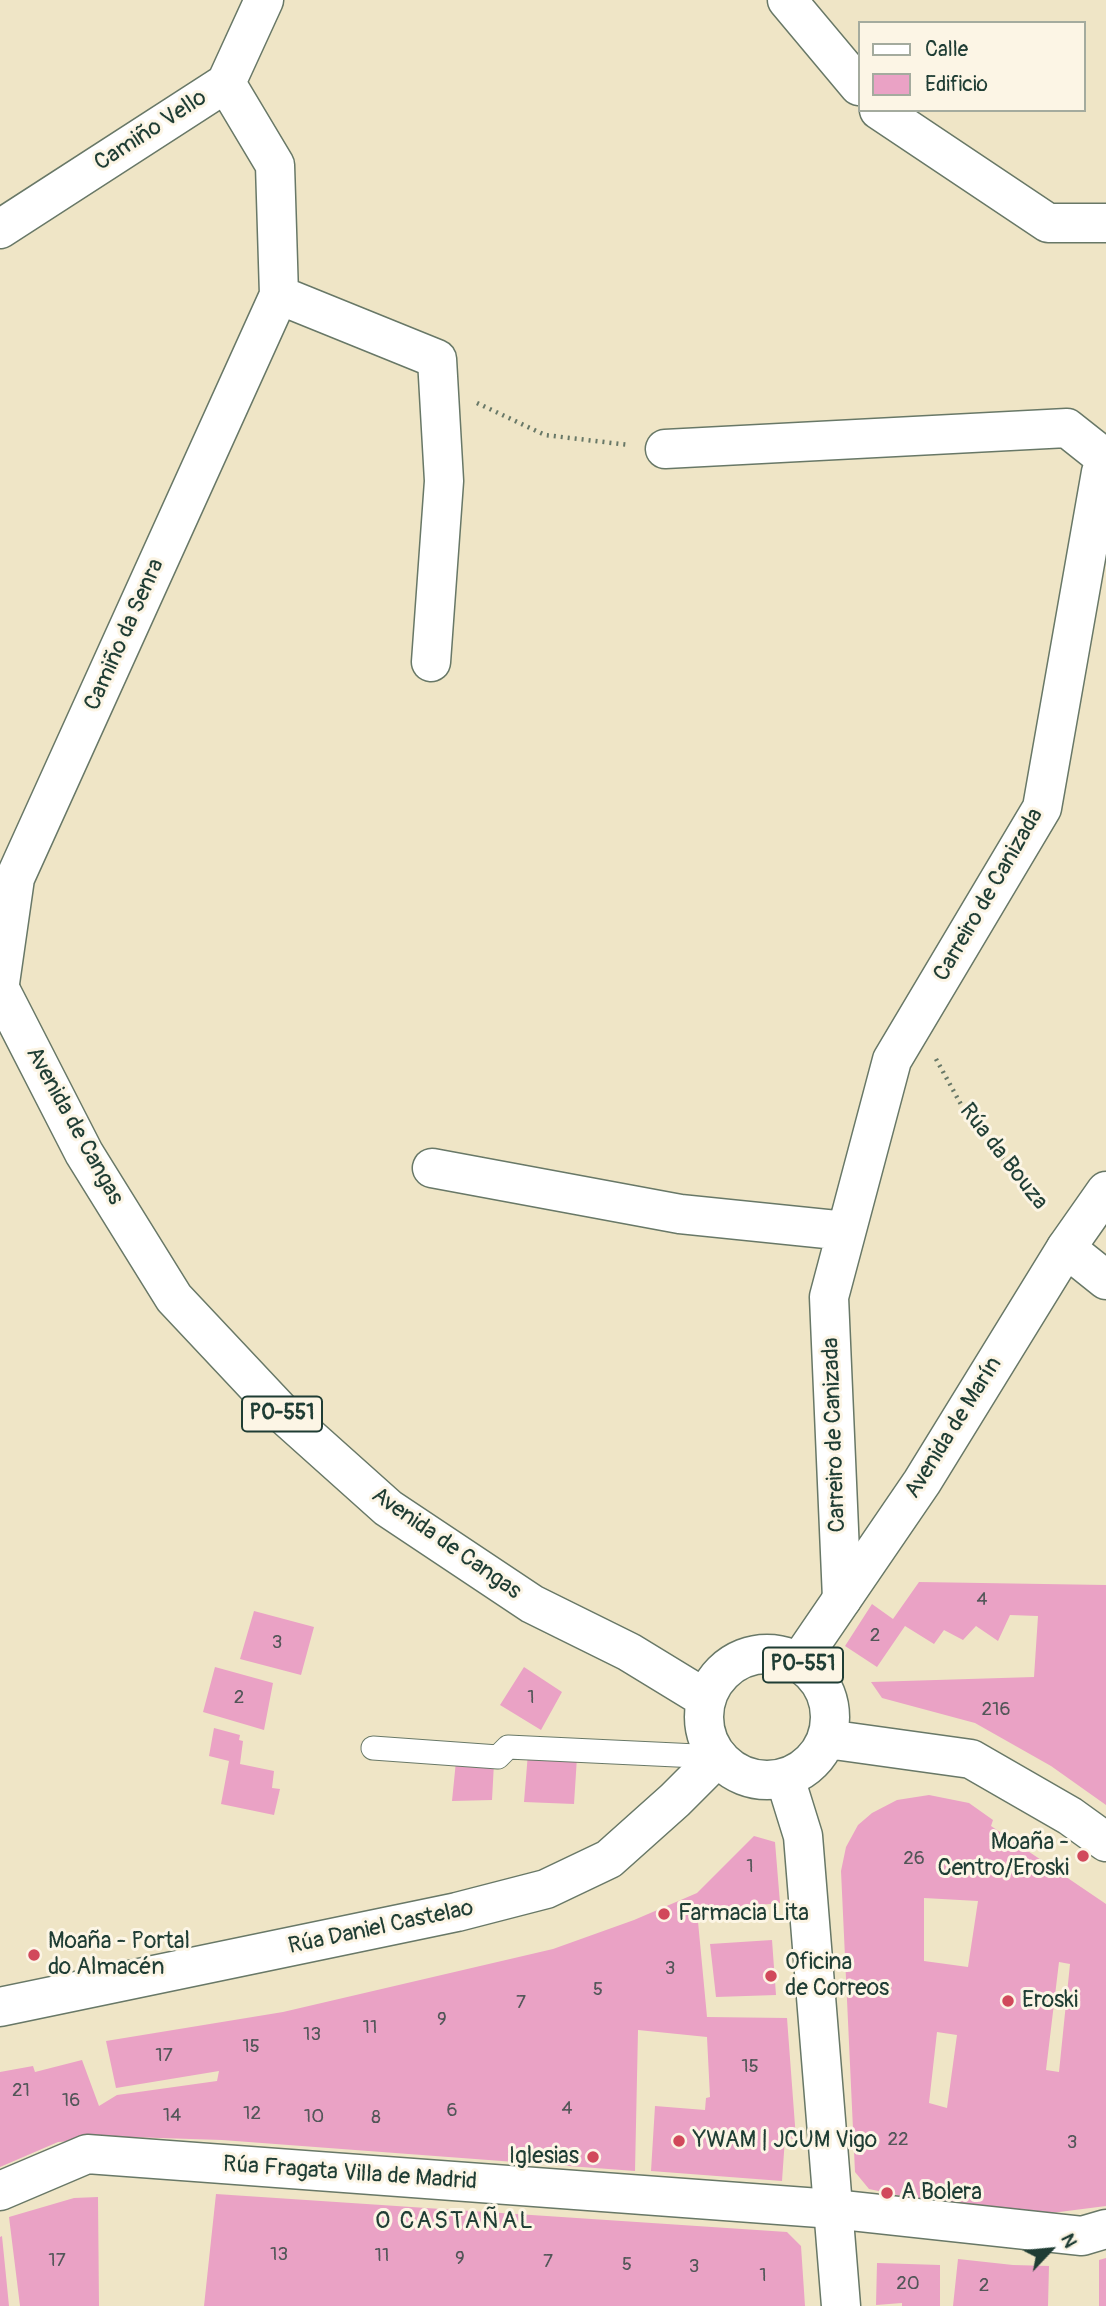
<!DOCTYPE html>
<html>
<head>
<meta charset="utf-8">
<style>
  body { margin:0 }
  #map { position:relative; width:1106px; height:2306px; overflow:hidden; background:#efe5c6; font-family:Pangolin,sans-serif }
  canvas { display:block }
  .legend { position:absolute; left:858px; top:21px; width:228px; height:91px; box-sizing:border-box; background:#fcf5e5; border:2px solid #a4ab9e; margin:0; padding:9px 12px; list-style:none; font-size:21px; color:#1f3d34 }
  .legend li { display:flex; align-items:center; gap:14px; height:35px }
  .legend b { width:35px; border:2px solid #a4ab9e }
  .north { position:absolute; left:1015px; top:2215px; width:70px; height:70px; -webkit-text-stroke:5px #fcf5e5; paint-order:stroke; rotate:64deg; font-size:19px; font-weight:700; line-height:28px; text-align:center; color:#1f3d34 }
  .north::after { content:''; display:block; margin:auto; width:24px; height:32px; background:#1f3d34; clip-path:polygon(50% 0,100% 100%,50% 72%,0 100%) }
</style>
</head>
<body>
<div id="map">
<canvas width="1106" height="2306"></canvas>
<ul class="legend">
<li><b style="height:9px;background:#fff"></b>Calle</li>
<li><b style="height:19px;background:#eaa2c5"></b>Edificio</li>
</ul>
<div class="north">N</div>
</div>
<script>
const c = document.querySelector('canvas').getContext('2d');
c.lineJoin = 'round';
function paint(path, color) { c.fillStyle = color; c.fill(path, 'evenodd'); }
const shape = rows => new Path2D(rows.map(r => 'M' + r).join(''));
function stroke(path, color, width, dash) { c.strokeStyle = color; c.lineWidth = width; c.lineCap = dash ? 'butt' : 'round'; c.setLineDash(dash || []); c.stroke(path); }
function label(font, color, halo, rows, align = 'center') {
  c.font = font + ' Pangolin,sans-serif'; c.lineWidth = 6; c.setLineDash([]); c.textBaseline = 'middle'; c.strokeStyle = halo; c.fillStyle = color; for (const [text, x, y, turn = 0] of rows) {
    c.save(); c.translate(x, y); c.rotate((+turn || 0) * Math.PI / 180); c.textAlign = isNaN(turn) ? turn : align; if (halo) c.strokeText(text, 0, 0); c.fillText(text, 0, 0); c.restore();
  }
}
paint(shape([
  [919,1582,1106,1585,1106,1805,1051,1766,975,1723,882,1698,871,1682,1034,1677,1038,1616,1010,1615,998,1641,976,1626,963,1640,944,1630,934,1644,905,1626,877,1667,845,1646,872,1604,893,1619],
  [254,1611,314,1627,301,1675,240,1659],
  [215,1667,273,1683,264,1730,203,1712],
  [524,1667,562,1692,541,1730,500,1705],
  [214,1728,240,1735,239,1740,243,1741,240,1764,274,1771,272,1788,280,1789,274,1815,221,1804,229,1761,209,1756],
  [528,1753,577,1757,574,1804,524,1802],
  [456,1761,494,1763,492,1800,452,1801],
  [929,1795,969,1803,993,1820,991,1826,1106,1904,1106,2206,1028,2216,935,2203,869,2189,855,2172,841,1871,846,1847,858,1825,872,1813,897,1800],
  [924,1898,978,1901,968,1967,924,1961],
  [1059,1962,1070,1964,1059,2072,1046,2070],
  [937,2032,957,2035,947,2108,929,2103],
  [754,1836,775,1842,780,1903,697,1911,707,2017,787,2018,796,2139,785,2138,782,2181,651,2171,655,2106,705,2110,706,2098,710,2097,707,2037,638,2030,635,2171,222,2140,129,2137,58,2142,0,2167,0,2072,33,2066,35,2072,82,2060,99,2106,117,2095,217,2081,219,2071,116,2088,106,2041,283,2012,553,1949,634,1920,697,1893],
  [772,1940,776,1995,716,1997,710,1944],
  [216,2194,787,2232,801,2246,805,2306,204,2306],
  [98,2197,99,2306,20,2306,9,2217,74,2198],
  [2,2236,9,2306,0,2306,0,2237],
  [1106,2258,1106,2306,1099,2306,1099,2260],
  [958,2259,1013,2265,1049,2266,1048,2306,953,2306],
  [877,2263,940,2265,940,2306,902,2306,902,2303,876,2305]
]), '#eaa2c5');
const service = shape([
  [373,1748,498,1757,508,1747,718,1757]
]);
const minor = shape([
  [787,0,859,86],
  [879,110,1048,223,1106,223],
  [0,229,226,83,264,0],
  [279,295,437,359,444,481,431,662],
  [665,449,1067,428,1106,459],
  [0,983,15,878,279,295,275,165,226,83],
  [432,1168,680,1214,846,1231],
  [1066,1248,1106,1280],
  [842,1599,829,1297,892,1060,1042,808,1101,472,1106,464],
  [0,2191,87,2154,833,2209,1082,2236,1106,2229]
]);
const tertiary = shape([
  [785,1778,803,1836,841,2306],
  [0,2007,457,1912,546,1889,609,1859,675,1800,718,1757]
]);
const secondary = shape([
  [799,1662,922,1482,1066,1248,1106,1191]
]);
const primary = shape([
  [0,989,84,1153,174,1298,283,1414,388,1508,532,1604,629,1652,706,1699],
  '704 1717a63 63 0 1 1 126 0a63 63 0 1 1-126 0Z',
  [827,1739,971,1759,1070,1816,1106,1842]
]);
stroke(service, '#687867', 25);
stroke(minor, '#687867', 41);
stroke(tertiary, '#687867', 41);
stroke(secondary, '#687867', 41);
stroke(primary, '#687867', 41);
stroke(shape([
  [477,403,545,435,629,445],
  [936,1059,969,1119,1046,1210]
]), '#687867', 4.5, [2, 5]);
stroke(service, '#fff', 23);
stroke(minor, '#fff', 38);
stroke(tertiary, '#fff', 38);
stroke(secondary, '#fff', 38);
stroke(primary, '#fff', 38);
for (const [x, y, r, color] of [
  [1083,1856,7,"#d1495b"],
  [664,1914,7,"#d1495b"],
  [34,1955,7,"#d1495b"],
  [771,1976,7,"#d1495b"],
  [1008,2001,7,"#d1495b"],
  [679,2141,7,"#d1495b"],
  [593,2157,7,"#d1495b"],
  [887,2193,7,"#d1495b"]
]) { const dot = new Path2D(); dot.arc(x, y, r, 0, 2 * Math.PI); c.fillStyle = color; c.fill(dot); stroke(dot, '#fcf5e5', 2.5); }
label('19px', '#525658', null, [
  ["4",982,1600],
  ["2",875,1636],
  ["3",277,1643],
  ["2",239,1698],
  ["1",531,1698],
  ["216",996,1710],
  ["26",914,1859],
  ["1",750,1867],
  ["3",670,1969],
  ["5",598,1990],
  ["7",521,2003],
  ["9",442,2020],
  ["11",370,2028],
  ["13",312,2035],
  ["15",251,2047],
  ["17",164,2056],
  ["15",750,2067],
  ["21",21,2091],
  ["16",71,2101],
  ["4",567,2109],
  ["6",452,2111],
  ["12",252,2114],
  ["14",172,2116],
  ["10",314,2117],
  ["8",376,2118],
  ["22",898,2140],
  ["3",1072,2143],
  ["13",279,2255],
  ["11",382,2256],
  ["9",460,2259],
  ["17",57,2261],
  ["7",548,2262],
  ["5",627,2265],
  ["3",694,2267],
  ["1",763,2276],
  ["20",908,2284],
  ["2",984,2286]
]);
for (const [x, y, w] of [
  [282,1414,80],
  [803,1665,80]
]) { const box = new Path2D(); box.roundRect(x - w / 2, y - 17.5, w, 35, 5); c.fillStyle = '#fcf5e5'; c.fill(box); stroke(box, '#1f3d34', 2); }
label('bold 21px', '#1f3d34', null, [
  ["PO-551",282,1414],
  ["PO-551",803,1665]
]);
label('23px', '#1f3d34', '#fcf5e5', [
  ["Camiño Vello",151,131,-33],
  ["Camiño da Senra",125,635,-66],
  ["Carreiro de Canizada",989,895,-60],
  ["Avenida de Cangas",74,1126,61],
  ["Rúa da Bouza",1003,1157,52],
  ["Avenida de Marín",954,1428,-58],
  ["Carreiro de Canizada",835,1435,-92],
  ["Avenida de Cangas",446,1544,35],
  ["Rúa Daniel Castelao",381,1928,-12],
  ["Rúa Fragata Villa de Madrid",350,2174,4]
]);
label('23px', '#1f3d34', '#fcf5e5', [
  ["Moaña -",1069,1843,"right"],
  ["Centro/Eroski",1069,1869,"right"],
  ["Farmacia Lita",678,1914],
  ["Moaña - Portal",48,1942],
  ["do Almacén",48,1968],
  ["Oficina",785,1963],
  ["de Correos",785,1989],
  ["Eroski",1022,2001],
  ["YWAM | JCUM Vigo",693,2141],
  ["Iglesias",579,2157,"right"],
  ["A Bolera",901,2193]
], 'left');
c.letterSpacing = '2px';
label('24px', '#1f3d34', '#fcf5e5', [
  ["O CASTAÑAL",455,2222]
]);
c.letterSpacing = '0px';
</script>
</body>
</html>
